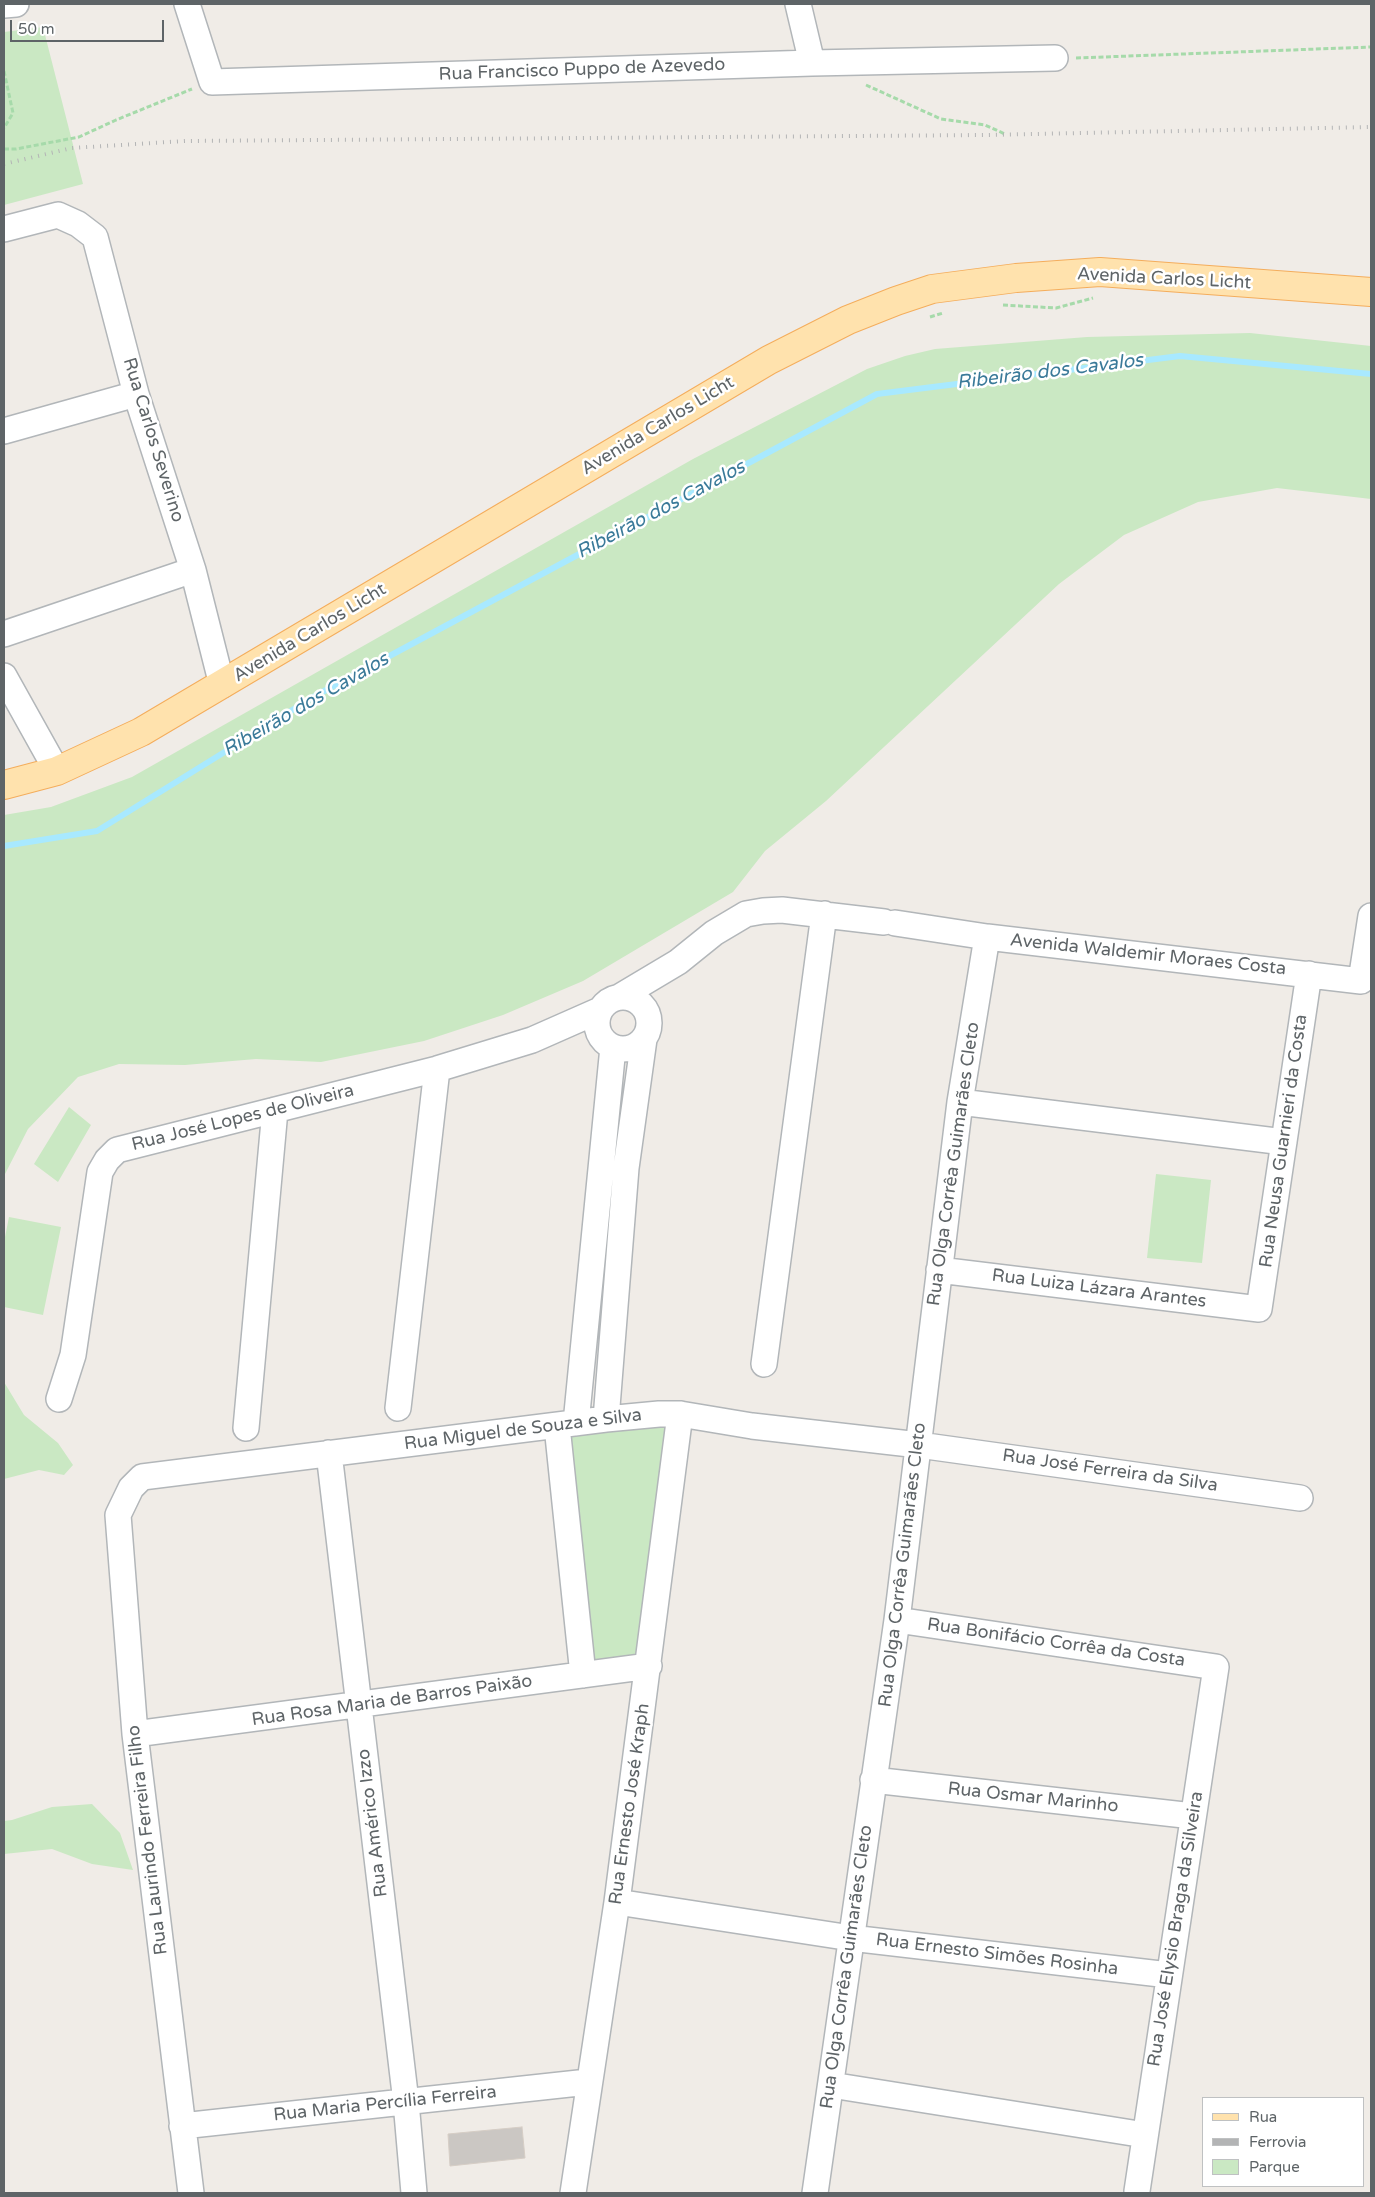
<!DOCTYPE html>
<html>
<head>
<meta charset="utf-8">
<style>
  body { margin:0 }
  #map { position:relative; width:1375px; height:2197px; overflow:hidden; background:#f0ece7; font-family:"Varela Round",sans-serif }
  canvas { display:block }
  .frame { position:absolute; inset:0; border:5px solid #5e6467; pointer-events:none }
  .legend { position:absolute; left:1202px; top:2097px; width:162px; height:90px; box-sizing:border-box; background:#fff; border:1px solid #bfc1c2; margin:0; padding:6px 9px; list-style:none; font-size:15px; color:#5e6467 }
  .legend li { display:flex; align-items:center; gap:10px; height:25px }
  .legend b { width:25px; border:1px solid #bfc1c2 }
  .scale { position:absolute; left:10px; top:20px; width:154px; height:22px; box-sizing:border-box; border:2px solid #5e6467; border-top:0; padding-left:6px; font-size:15px; line-height:18px; white-space:nowrap; color:#5e6467; -webkit-text-stroke:4px #fff; paint-order:stroke }
</style>
</head>
<body>
<div id="map">
<canvas width="1375" height="2197"></canvas>
<div class="frame"></div>
<ul class="legend">
<li><b style="height:6px;background:#ffe2ad"></b>Rua</li>
<li><b style="height:6px;background:#b3b4b5"></b>Ferrovia</li>
<li><b style="height:14px;background:#cae8c3"></b>Parque</li>
</ul>
<div class="scale">50 m</div>
</div>
<script>
const c = document.querySelector('canvas').getContext('2d');
c.lineJoin = 'round';
function paint(path, color) { c.fillStyle = color; c.fill(path, 'evenodd'); }
const shape = rows => new Path2D(rows.map(r => 'M' + r).join(''));
function stroke(path, color, width, dash) { c.strokeStyle = color; c.lineWidth = width; c.lineCap = dash ? 'butt' : 'round'; c.setLineDash(dash || []); c.stroke(path); }
function label(font, color, halo, rows, align = 'center') {
  c.font = font + ' "Varela Round",sans-serif'; c.lineWidth = 5; c.setLineDash([]); c.textBaseline = 'middle'; c.strokeStyle = halo; c.fillStyle = color; for (const [text, x, y, turn = 0] of rows) {
    c.save(); c.translate(x, y); c.rotate((+turn || 0) * Math.PI / 180); c.textAlign = isNaN(turn) ? turn : align; if (halo) c.strokeText(text, 0, 0); c.fillText(text, 0, 0); c.restore();
  }
}
paint(shape([
  [43,27,83,184,4,205,4,32],
  [1250,333,1371,346,1371,499,1277,488,1198,502,1124,535,1059,584,826,801,765,851,733,892,583,981,503,1015,424,1041,321,1062,256,1059,185,1065,119,1064,78,1077,28,1129,4,1176,4,815,51,807,132,777,693,459,867,369,905,356,935,349,1087,337],
  [69,1107,91,1125,58,1182,34,1164],
  [1156,1174,1211,1180,1202,1263,1147,1258],
  [9,1217,61,1227,43,1315,4,1307,4,1242],
  [4,1382,24,1415,58,1443,73,1465,64,1475,39,1470,4,1479],
  [680,1414,649,1666,583,1675,557,1426],
  [92,1804,120,1833,133,1870,92,1864,52,1849,4,1854,4,1821,12,1820,52,1807]
]), '#cae8c3');
stroke(shape([
  [4,846,97,831,315,696,877,394,1180,356,1371,374]
]), '#a8e9ff', 6);
const building = shape([
  [522,2127,525,2158,450,2166,448,2134,522,2127]
]);
paint(building, '#cbc7c3');
stroke(building, '#d5cdc5', 1);
const minor = shape([
  [187,4,212,82,812,63,1055,58],
  [798,4,812,63],
  [4,5,16,4],
  [4,229,58,215,78,224,95,237,136,394,193,570,222,685],
  [4,431,136,394],
  [4,634,193,570],
  [4,676,57,771],
  [895,923,987,937,1361,981,1371,916],
  [621,996,678,962,714,933,746,914,763,911,782,910,884,922],
  '597 1023a26 26 0 1 1 52 0a26 26 0 1 1-52 0Z',
  [960,1102,1284,1142],
  [939,1270,1259,1309,1309,974],
  [764,1364,824,914],
  [59,1399,73,1355,100,1172,107,1160,117,1150,437,1069,532,1040,600,1010],
  [398,1408,437,1069],
  [606,1419,626,1168,644,1039],
  [576,1423,613,1047],
  [557,1426,583,1675],
  [246,1428,275,1110],
  [329,1453,406,2102,414,2193],
  [897,1620,1216,1667,1137,2191],
  [135,1734,649,1666],
  [873,1780,1193,1816],
  [617,1902,851,1938,1169,1975],
  [831,2085,1145,2135],
  [182,2126,588,2082],
  [191,2193,135,1734,118,1515,131,1488,142,1477,606,1419,659,1414,680,1414,752,1426,919,1445,1300,1498],
  [573,2193,617,1902,680,1414],
  [815,2193,897,1620,960,1102,987,937]
]);
const major = shape([
  [4,785,57,771,141,732,769,360,848,320,896,301,932,289,1016,278,1100,272,1371,292]
]);
stroke(minor, '#b2b6b9', 28);
stroke(major, '#f4ad5c', 30);
stroke(shape([
  [1076,58,1371,47],
  [4,71,13,113,4,128],
  [866,85,941,119,985,125,1005,134],
  [4,149,16,149,79,137,116,120,192,89],
  [1003,305,1056,308,1093,298],
  [930,317,943,313]
]), '#a6daaa', 3, [5, 2.5]);
stroke(minor, '#fff', 25);
stroke(major, '#ffe2ad', 28);
stroke(shape([
  [4,164,72,148,185,141,985,135,1371,127]
]), '#b3b4b5', 4, [1, 6]);
label('18px', '#5e6467', '#fff', [
  ["Rua Francisco Puppo de Azevedo",582,70,-2],
  ["Avenida Carlos Licht",1164,279,3],
  ["Avenida Carlos Licht",658,426,-31],
  ["Rua Carlos Severino",153,440,73],
  ["Avenida Carlos Licht",310,633,-31],
  ["Avenida Waldemir Moraes Costa",1148,955,6],
  ["Rua José Lopes de Oliveira",243,1118,-14],
  ["Rua Neusa Guarnieri da Costa",1284,1141,-82],
  ["Rua Olga Corrêa Guimarães Cleto",954,1164,-82],
  ["Rua Luiza Lázara Arantes",1099,1289,7],
  ["Rua Miguel de Souza e Silva",523,1430,-7],
  ["Rua José Ferreira da Silva",1110,1471,8],
  ["Rua Olga Corrêa Guimarães Cleto",903,1565,-83],
  ["Rua Bonifácio Corrêa da Costa",1056,1643,8],
  ["Rua Rosa Maria de Barros Paixão",392,1701,-8],
  ["Rua Osmar Marinho",1033,1798,6],
  ["Rua Ernesto José Kraph",630,1804,-82],
  ["Rua Américo Izzo",373,1823,-97],
  ["Rua Laurindo Ferreira Filho",148,1840,-97],
  ["Rua José Elysio Braga da Silveira",1176,1929,-81],
  ["Rua Ernesto Simões Rosinha",997,1955,7],
  ["Rua Olga Corrêa Guimarães Cleto",847,1967,-82],
  ["Rua Maria Percília Ferreira",385,2104,-6]
]);
label('italic 19px', '#3a7a99', '#fff', [
  ["Ribeirão dos Cavalos",1050,372,-7],
  ["Ribeirão dos Cavalos",661,510,-28],
  ["Ribeirão dos Cavalos",306,705,-30]
]);
</script>
</body>
</html>
